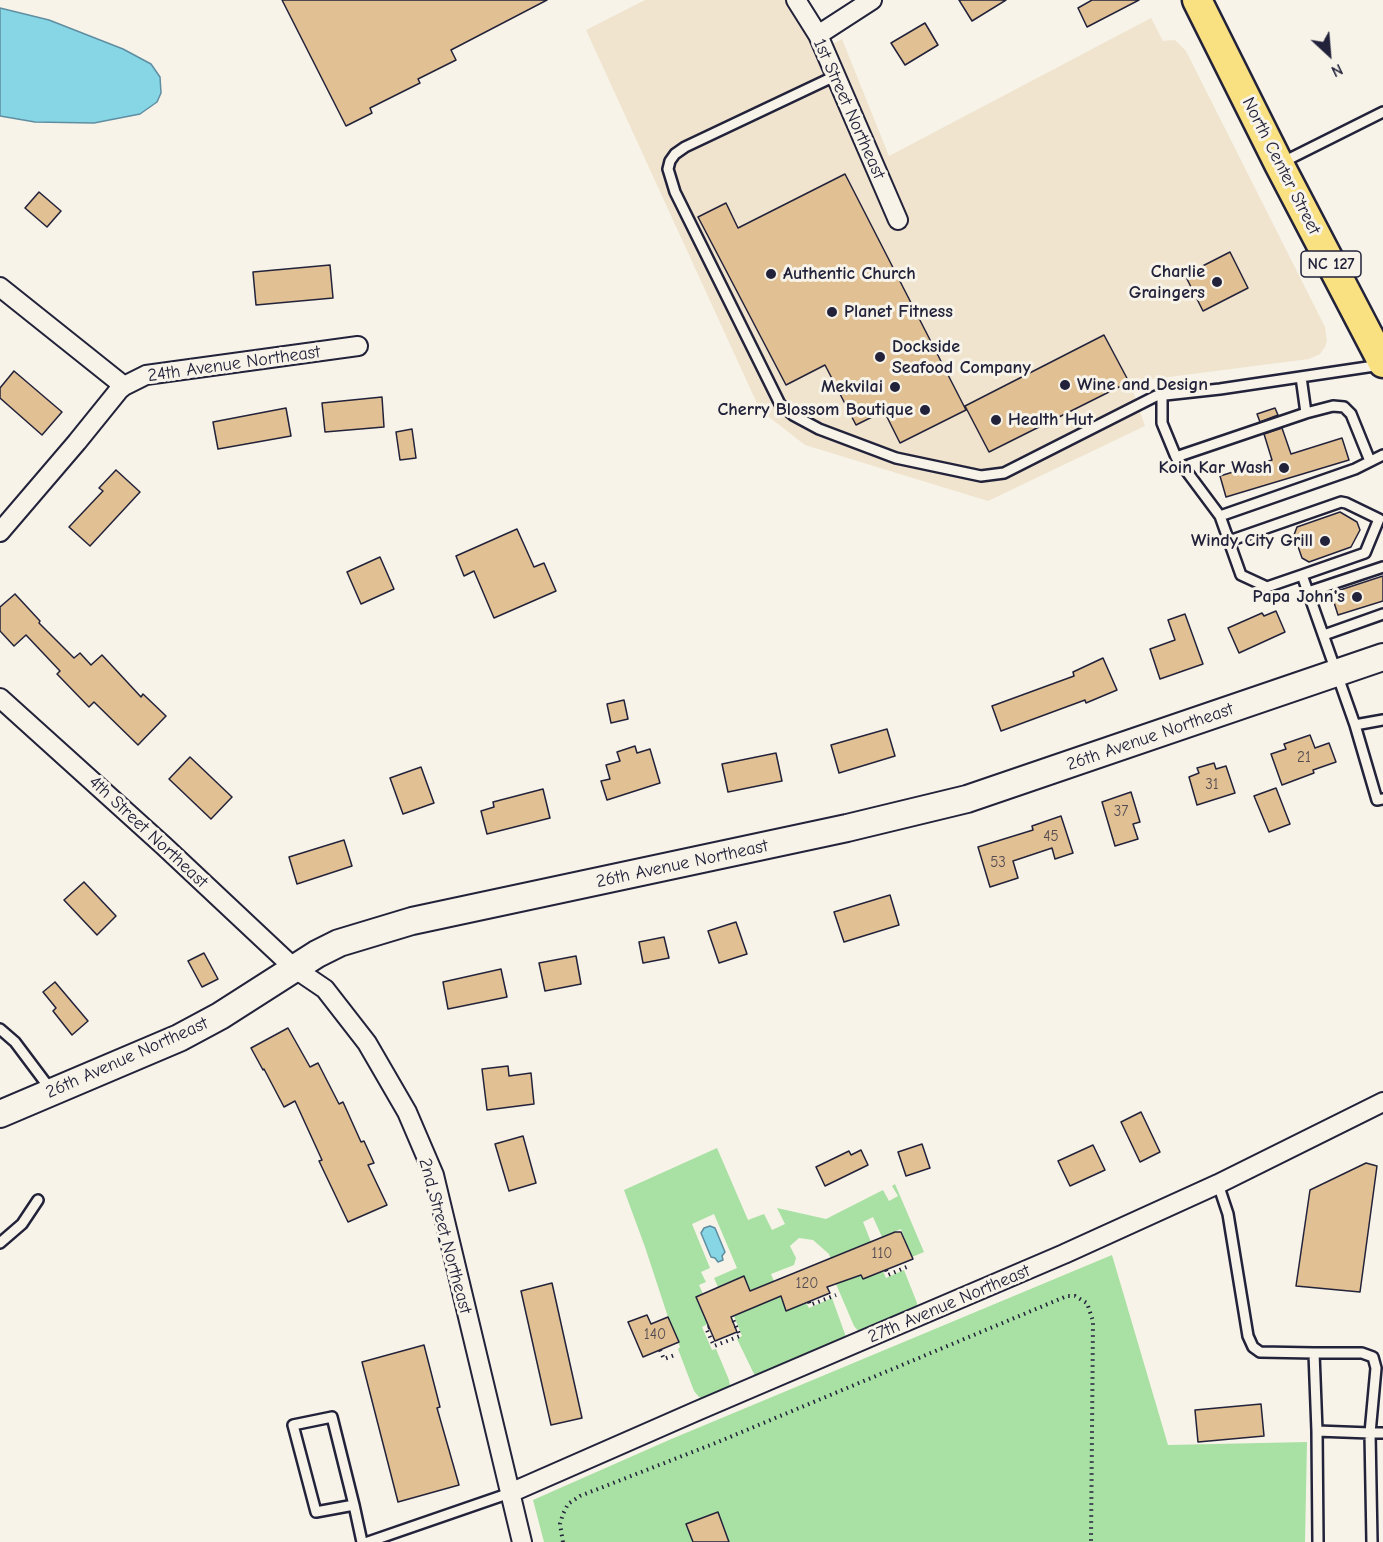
<!DOCTYPE html>
<html>
<head>
<meta charset="utf-8">
<style>
  body { margin:0 }
  #map { position:relative; width:1383px; height:1542px; overflow:hidden; background:#f7f3e8; font-family:"Comic Neue",sans-serif }
  canvas { display:block }
  .north { position:absolute; left:1299px; top:24px; width:60px; height:60px; -webkit-text-stroke:4px #f7f3e8; paint-order:stroke; rotate:154deg; font-size:16px; font-weight:700; line-height:24px; text-align:center; color:#22223b }
  .north::after { content:''; display:block; margin:auto; width:21px; height:27px; background:#22223b; clip-path:polygon(50% 0,100% 100%,50% 72%,0 100%) }
</style>
</head>
<body>
<div id="map">
<canvas width="1383" height="1542"></canvas>
<div class="north">N</div>
</div>
<script>
const c = document.querySelector('canvas').getContext('2d');
c.lineJoin = 'round';
function paint(path, color) { c.fillStyle = color; c.fill(path, 'evenodd'); }
const shape = rows => new Path2D(rows.map(r => 'M' + r).join(''));
function stroke(path, color, width, dash) { c.strokeStyle = color; c.lineWidth = width; c.lineCap = dash ? 'butt' : 'round'; c.setLineDash(dash || []); c.stroke(path); }
function label(font, color, halo, rows, align = 'center') {
  c.font = font + ' "Comic Neue",sans-serif'; c.lineWidth = 6; c.setLineDash([]); c.textBaseline = 'middle'; c.strokeStyle = halo; c.fillStyle = color; for (const [text, x, y, turn = 0] of rows) {
    c.save(); c.translate(x, y); c.rotate((+turn || 0) * Math.PI / 180); c.textAlign = isNaN(turn) ? turn : align; if (halo) c.strokeText(text, 0, 0); c.fillText(text, 0, 0); c.restore();
  }
}
paint(shape([
  [645,0,786,0,819,51,842,39,889,156,1151,18,1163,41,1175,40,1186,51,1325,327,1327,341,1325,347,1320,354,1309,359,1130,382,1145,426,988,501,805,445,760,410,586,30]
]), '#f0e4ce');
paint(shape([
  [717,1148,748,1220,764,1214,772,1230,785,1224,777,1208,826,1219,883,1190,889,1201,898,1196,892,1186,895,1184,924,1252,912,1257,901,1229,882,1237,873,1217,863,1222,871,1242,851,1250,863,1279,883,1271,886,1278,904,1270,917,1303,917,1309,860,1333,854,1326,836,1284,839,1283,829,1254,813,1240,799,1238,790,1246,796,1258,794,1265,771,1274,786,1310,806,1303,809,1308,832,1298,846,1337,755,1376,737,1339,742,1336,734,1316,757,1306,744,1276,718,1287,714,1278,737,1268,714,1214,692,1224,710,1268,701,1272,706,1282,699,1285,703,1294,696,1297,708,1324,702,1327,712,1350,716,1349,729,1380,730,1386,701,1398,699,1397,694,1391,678,1349,680,1347,668,1317,645,1247,624,1190],
  [1112,1255,1168,1445,1307,1442,1305,1542,544,1542,533,1500,669,1440]
]), '#a9e0a3');
const water = shape([
  [0,8,49,20,123,49,151,64,160,77,161,93,157,102,140,114,94,123,35,122,0,116,0,8],
  [710,1226,715,1228,725,1252,722,1256,723,1260,718,1262,715,1258,711,1257,701,1233,704,1228,710,1226]
]);
paint(water, '#87d6e5');
stroke(water, '#5f8ea1', 1.5);
const building = shape([
  [282,0,547,0,451,50,456,60,418,79,420,83,370,108,372,113,346,126,282,0],
  [959,0,1006,0,972,21,959,0],
  [1092,0,1139,0,1087,27,1078,8,1092,0],
  [925,23,938,45,905,65,891,43,925,23],
  [845,174,966,410,900,443,884,411,856,425,825,365,786,385,698,217,726,203,738,228,845,174],
  [39,192,61,211,47,227,25,208,39,192],
  [1230,252,1248,288,1203,311,1185,275,1230,252],
  [330,265,333,298,256,305,253,272,330,265],
  [1104,335,1129,382,989,452,965,406,1104,335],
  [14,371,62,412,42,435,0,398,0,388,14,371],
  [382,397,384,427,325,432,322,403,382,397],
  [286,408,291,436,218,449,213,422,286,408],
  [1275,408,1278,415,1260,422,1257,414,1275,408],
  [1282,428,1291,454,1342,438,1349,460,1226,497,1220,476,1272,460,1264,434,1282,428],
  [412,429,416,458,400,460,396,432,412,429],
  [116,470,140,492,90,546,69,527,103,491,99,488,116,470],
  [1340,512,1357,522,1360,530,1351,547,1309,562,1302,558,1294,535,1297,527,1340,512],
  [517,529,534,567,544,563,556,591,494,618,474,571,464,576,456,556,517,529],
  [380,557,394,589,361,604,347,572,380,557],
  [1383,576,1383,601,1338,615,1331,593,1383,576],
  [15,594,40,621,39,623,74,658,80,653,91,665,102,655,141,697,143,694,166,716,138,745,94,702,89,707,57,674,60,671,26,635,14,646,0,631,0,607,15,594],
  [1276,611,1285,632,1239,653,1228,628,1262,613,1264,616,1276,611],
  [1185,614,1203,664,1160,679,1150,649,1175,640,1168,620,1185,614],
  [1103,658,1117,690,1086,703,1085,700,1001,731,992,706,1074,676,1073,672,1103,658],
  [624,700,628,719,611,723,607,704,624,700],
  [887,729,895,756,839,773,831,745,887,729],
  [1310,735,1315,748,1329,743,1336,762,1313,770,1314,773,1282,785,1271,754,1286,749,1284,744,1310,735],
  [635,746,637,753,650,749,660,783,607,800,601,781,610,779,606,765,620,761,617,752,635,746],
  [776,753,782,781,728,792,722,764,776,753],
  [190,757,232,797,211,819,169,779,190,757],
  [1214,763,1216,769,1226,766,1235,793,1197,805,1189,777,1199,773,1197,768,1214,763],
  [421,767,434,803,403,814,390,778,421,767],
  [1276,788,1290,824,1269,832,1254,796,1276,788],
  [543,789,550,818,487,834,481,811,494,807,493,802,543,789],
  [1131,792,1140,822,1133,824,1138,839,1115,846,1102,802,1131,792],
  [1061,816,1073,853,1055,859,1052,848,1013,861,1018,878,990,887,978,847,1033,830,1032,826,1061,816],
  [344,840,352,866,297,884,289,857,344,840],
  [84,882,116,916,97,935,64,900,84,882],
  [890,895,899,925,844,942,834,912,890,895],
  [736,922,747,954,719,963,708,931,736,922],
  [664,937,669,958,643,963,639,942,664,937],
  [204,953,218,979,202,987,188,961,204,953],
  [576,956,581,984,545,991,539,963,576,956],
  [501,969,507,997,448,1009,443,982,501,969],
  [55,982,88,1021,72,1035,53,1011,56,1008,43,992,55,982],
  [288,1028,310,1067,318,1063,339,1104,343,1102,361,1142,364,1141,374,1163,368,1165,387,1205,348,1222,319,1161,322,1160,295,1101,284,1107,264,1069,263,1070,251,1048,288,1028],
  [508,1066,509,1076,531,1073,534,1104,487,1110,482,1069,508,1066],
  [1141,1112,1160,1152,1140,1162,1121,1122,1141,1112],
  [523,1136,536,1183,509,1191,495,1144,523,1136],
  [922,1144,930,1168,906,1176,898,1152,922,1144],
  [1093,1145,1105,1170,1070,1186,1058,1161,1093,1145],
  [861,1150,868,1165,825,1186,816,1167,849,1151,851,1155,861,1150],
  [1366,1163,1377,1166,1360,1292,1296,1286,1310,1190,1366,1163],
  [895,1232,901,1232,913,1259,863,1279,861,1275,827,1287,830,1293,786,1311,781,1296,731,1317,737,1332,715,1341,696,1297,744,1276,750,1291,895,1232],
  [552,1283,582,1418,551,1425,521,1291,552,1283],
  [647,1315,651,1324,668,1317,679,1342,643,1357,628,1322,647,1315],
  [424,1345,440,1407,437,1408,459,1485,398,1502,362,1362,424,1345],
  [1261,1404,1264,1436,1198,1442,1195,1410,1261,1404],
  [718,1512,729,1542,693,1542,686,1524,718,1512]
]);
paint(building, '#e1c093');
stroke(building, '#22223b', 1.5);
const lane = shape([
  [835,76,685,147,675,154,670,161,668,169,675,192,780,404,793,415,819,429,896,458,981,476,1004,473,1156,396,1220,389,1381,365],
  [1281,163,1383,112],
  [1301,377,1306,413,1333,406,1344,407,1351,414,1370,461],
  [1162,394,1162,423,1176,457,1220,516,1355,469,1383,455],
  [1176,457,1306,413],
  [1220,516,1241,575,1267,587,1302,575,1355,725,1377,800,1383,799],
  [1229,541,1341,502,1346,503,1379,519,1365,553,1302,575],
  [1308,592,1383,567],
  [1324,635,1383,614],
  [1355,725,1383,720],
  [0,1029,15,1042,51,1090],
  [1218,1184,1228,1214,1248,1336,1253,1347,1260,1352,1314,1353],
  [0,1243,22,1224,38,1200],
  [1317,1431,1318,1542],
  [354,1505,316,1512,293,1425,332,1417,354,1505,362,1542],
  [368,1542,510,1493],
  [1372,1542,1370,1433,1376,1368,1373,1357,1362,1353,1314,1353,1317,1431,1370,1433,1383,1433]
]);
const street = shape([
  [796,0,818,35,898,220],
  [818,35,872,0],
  [0,287,124,386],
  [0,532,77,442,119,390,124,386,146,375,358,346],
  [0,698,164,846,294,968,325,989,367,1043,407,1112,434,1175,522,1542],
  [510,1493,697,1411,1064,1254,1218,1184,1383,1102]
]);
const secondary = shape([
  [0,1114,179,1038,220,1016,317,954,339,943,412,921,847,828,967,799,1383,657]
]);
const primary = shape([
  [1197,0,1279,164,1383,363]
]);
stroke(lane, '#22223b', 14);
stroke(street, '#22223b', 22);
stroke(secondary, '#22223b', 30);
stroke(primary, '#22223b', 33);
stroke(shape([
  [886,1270,888,1275,909,1266],
  [809,1302,810,1305,836,1295],
  [709,1327,706,1328,714,1346,740,1336,732,1317],
  [660,1350,664,1359,675,1355],
  [563,1542,560,1524,563,1514,568,1504,580,1496,718,1442,1067,1296,1075,1296,1087,1303,1093,1321,1091,1542]
]), '#22223b', 4, [1.5, 4.5]);
stroke(lane, '#f7f3e8', 9);
stroke(street, '#f7f3e8', 18);
stroke(secondary, '#f7f3e8', 26);
stroke(primary, '#f9e181', 28);
for (const [x, y, r, color] of [
  [771,274,6,"#22223b"],
  [1217,282,6,"#22223b"],
  [832,312,6,"#22223b"],
  [880,357,6,"#22223b"],
  [1065,385,6,"#22223b"],
  [895,387,6,"#22223b"],
  [925,410,6,"#22223b"],
  [996,420,6,"#22223b"],
  [1284,468,6,"#22223b"],
  [1325,541,6,"#22223b"],
  [1357,597,6,"#22223b"]
]) { const dot = new Path2D(); dot.arc(x, y, r, 0, 2 * Math.PI); c.fillStyle = color; c.fill(dot); stroke(dot, '#f7f3e8', 2); }
label('15px', '#524a51', null, [
  ["21",1304,758],
  ["31",1212,785],
  ["37",1121,812],
  ["45",1051,837],
  ["53",998,863],
  ["110",882,1254],
  ["120",807,1284],
  ["140",655,1335]
]);
for (const [x, y, w] of [
  [1331,264,60]
]) { const box = new Path2D(); box.roundRect(x - w / 2, y - 13, w, 26, 4.5); c.fillStyle = '#f7f3e8'; c.fill(box); stroke(box, '#22223b', 1.5); }
label('bold 16px', '#22223b', null, [
  ["NC 127",1331,264]
]);
label('18px', '#22223b', '#f7f3e8', [
  ["1st Street Northeast",849,109,66],
  ["North Center Street",1281,166,63],
  ["24th Avenue Northeast",234,364,-8],
  ["26th Avenue Northeast",1150,737,-19],
  ["4th Street Northeast",148,832,43],
  ["26th Avenue Northeast",682,864,-12],
  ["26th Avenue Northeast",127,1058,-24],
  ["2nd Street Northeast",445,1236,75],
  ["27th Avenue Northeast",949,1304,-23]
]);
label('bold 18px', '#22223b', '#f7f3e8', [
  ["Charlie",1205,272],
  ["Graingers",1205,293],
  ["Authentic Church",783,274,"left"],
  ["Planet Fitness",844,312,"left"],
  ["Dockside",892,347,"left"],
  ["Seafood Company",892,368,"left"],
  ["Wine and Design",1077,385,"left"],
  ["Mekvilai",883,387],
  ["Cherry Blossom Boutique",913,410],
  ["Health Hut",1008,420,"left"],
  ["Koin Kar Wash",1272,468],
  ["Windy City Grill",1313,541],
  ["Papa John's",1345,597]
], 'right');
</script>
</body>
</html>
